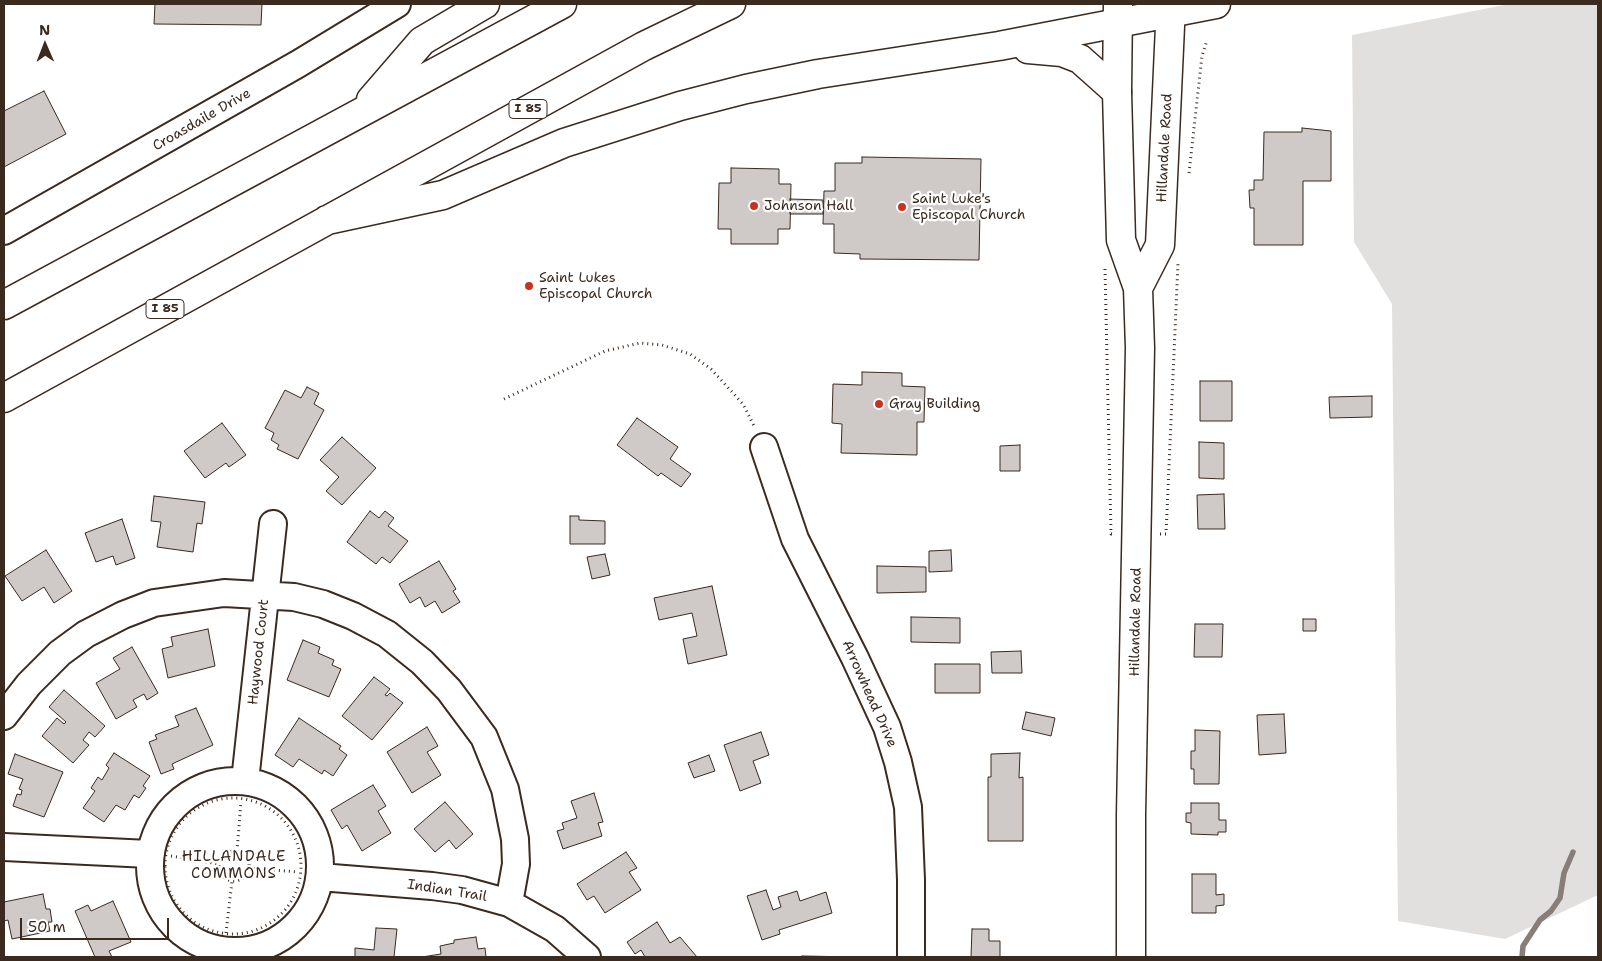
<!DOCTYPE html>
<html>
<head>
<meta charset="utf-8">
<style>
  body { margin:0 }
  #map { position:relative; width:1602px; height:961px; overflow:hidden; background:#fff; font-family:"Shantell Sans",sans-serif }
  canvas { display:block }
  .frame { position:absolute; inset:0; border:5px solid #3b2a1e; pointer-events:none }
  .north { position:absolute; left:20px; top:20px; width:50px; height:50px; -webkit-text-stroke:4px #fff; paint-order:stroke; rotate:359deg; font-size:14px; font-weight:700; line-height:20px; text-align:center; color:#3b2a1e }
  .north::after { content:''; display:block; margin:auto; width:18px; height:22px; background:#3b2a1e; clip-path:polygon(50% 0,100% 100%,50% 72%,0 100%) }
  .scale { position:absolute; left:20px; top:918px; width:149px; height:22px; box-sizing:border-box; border:2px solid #3b2a1e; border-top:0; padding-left:6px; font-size:15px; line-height:18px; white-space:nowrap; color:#3b2a1e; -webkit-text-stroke:4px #fff; paint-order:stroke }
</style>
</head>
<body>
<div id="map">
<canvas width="1602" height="961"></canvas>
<div class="frame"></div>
<div class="north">N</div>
<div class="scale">50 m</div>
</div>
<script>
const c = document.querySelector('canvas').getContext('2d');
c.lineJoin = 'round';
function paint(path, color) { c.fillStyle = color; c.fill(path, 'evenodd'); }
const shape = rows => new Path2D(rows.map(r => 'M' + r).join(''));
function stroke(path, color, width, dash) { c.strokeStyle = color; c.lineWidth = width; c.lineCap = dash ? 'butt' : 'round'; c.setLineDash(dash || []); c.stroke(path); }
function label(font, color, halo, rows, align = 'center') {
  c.font = font + ' "Shantell Sans",sans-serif'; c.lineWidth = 4.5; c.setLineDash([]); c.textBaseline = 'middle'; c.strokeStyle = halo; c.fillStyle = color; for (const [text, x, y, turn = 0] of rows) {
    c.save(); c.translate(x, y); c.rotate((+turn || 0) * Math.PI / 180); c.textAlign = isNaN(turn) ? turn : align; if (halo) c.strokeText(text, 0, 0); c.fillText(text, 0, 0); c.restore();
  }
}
paint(shape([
  [1509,4,1598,4,1598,895,1505,939,1398,921,1392,304,1354,242,1352,35]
]), '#e2e0de');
stroke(shape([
  [1522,957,1523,946,1540,920,1551,911,1560,898,1564,873,1573,852]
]), '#887e77', 5.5);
const building = shape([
  [155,4,262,4,261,25,154,24,155,4],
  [44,91,66,134,4,167,4,111,44,91],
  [1302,128,1331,131,1331,181,1303,181,1303,245,1254,245,1254,208,1250,208,1249,190,1254,190,1254,180,1263,180,1264,132,1302,132,1302,128],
  [862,157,981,159,979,260,860,259,860,254,834,253,834,224,823,224,824,191,835,191,835,163,862,163,862,157],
  [731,168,779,169,779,184,791,184,790,229,778,229,778,244,731,244,731,229,718,229,719,183,731,183,731,168],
  [790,199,823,200,823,214,790,214,790,199],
  [862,372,902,373,902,386,925,387,924,422,917,422,917,455,841,453,842,424,832,423,833,384,862,385,862,372],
  [1200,381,1232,381,1232,421,1200,421,1200,381],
  [307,387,319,393,314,404,324,410,298,459,277,449,279,445,271,440,274,433,265,428,285,390,301,398,307,387],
  [1372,396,1372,417,1330,418,1329,397,1372,396],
  [637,418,678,447,670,459,691,474,681,487,661,473,658,476,617,445,637,418],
  [222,423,246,455,229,467,226,463,205,478,184,451,222,423],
  [342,437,376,468,342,505,326,491,339,477,320,460,342,437],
  [1199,442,1224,443,1224,479,1199,478,1199,442],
  [1020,445,1020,471,1000,471,1000,446,1020,445],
  [1224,494,1225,529,1198,529,1197,495,1224,494],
  [154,496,205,502,202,524,197,523,193,552,157,547,161,522,151,521,154,496],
  [370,511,379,518,385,511,394,518,388,526,408,541,390,563,382,557,376,564,347,542,370,511],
  [570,516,579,516,579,520,605,521,605,544,570,544,570,516],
  [122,519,135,558,116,565,113,556,96,562,85,533,122,519],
  [46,550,72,591,54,603,44,587,22,601,5,576,46,550],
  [951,550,952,571,929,572,929,551,951,550],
  [605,554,610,575,592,579,587,557,605,554],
  [439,561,456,589,453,591,460,602,442,613,435,601,425,607,420,597,410,603,399,584,439,561],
  [877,566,926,567,926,592,877,593,877,566],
  [712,586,727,655,688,664,683,639,697,636,692,613,659,620,654,598,712,586],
  [911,617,960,618,960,643,911,642,911,617],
  [1303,619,1316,619,1316,631,1303,631,1303,619],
  [1195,624,1223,624,1222,657,1194,657,1195,624],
  [208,629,215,666,168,678,162,649,173,646,171,637,208,629],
  [303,640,320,647,318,653,334,660,332,665,341,669,329,697,287,680,303,640],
  [132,647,158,693,147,700,144,694,133,700,137,707,116,719,96,683,120,669,113,658,132,647],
  [1021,651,1022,673,992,673,991,652,1021,651],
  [935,664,980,664,980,693,935,693,935,664],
  [374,677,390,689,385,695,387,696,390,693,403,703,372,740,342,716,374,677],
  [64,690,105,726,95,737,89,732,83,740,89,745,73,763,42,736,57,718,64,724,66,722,49,707,64,690],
  [196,708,213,745,172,764,174,769,161,774,149,742,157,739,155,735,179,726,175,716,196,708],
  [1026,712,1055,718,1051,736,1022,729,1026,712],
  [1284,714,1286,753,1259,755,1257,715,1284,714],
  [299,718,341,746,339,749,347,755,333,776,324,770,322,774,299,759,293,767,275,755,299,718],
  [427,727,438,746,427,752,441,775,412,793,387,752,427,727],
  [1195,730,1220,731,1219,784,1194,784,1194,769,1191,769,1191,751,1195,751,1195,730],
  [761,732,769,755,753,761,761,783,740,791,724,745,761,732],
  [114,753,150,776,143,786,146,788,139,798,134,795,125,810,116,805,104,822,83,808,95,791,91,788,98,777,102,780,109,768,106,765,114,753],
  [1020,753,1019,778,1023,777,1023,841,988,841,988,777,991,777,991,754,1020,753],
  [15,754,63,772,44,817,13,806,17,794,21,795,22,790,19,789,23,779,8,774,15,754],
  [709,755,715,771,694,778,688,763,709,755],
  [373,785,386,806,378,811,391,833,362,851,347,825,342,829,331,810,373,785],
  [594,793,603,822,598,823,602,836,563,849,557,831,564,829,562,823,577,818,571,801,594,793],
  [445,802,473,834,456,849,449,840,435,852,414,829,445,802],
  [1191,803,1219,803,1219,820,1226,820,1226,832,1218,832,1218,835,1191,834,1191,823,1186,822,1186,813,1191,813,1191,803],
  [626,852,637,868,629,872,641,890,605,913,594,896,587,900,577,884,626,852],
  [1192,874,1216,874,1216,895,1224,894,1224,905,1216,906,1216,913,1192,913,1192,874],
  [766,890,773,910,781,907,778,897,797,891,800,901,826,892,832,913,779,930,780,934,762,940,747,896,766,890],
  [43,894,46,909,50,909,52,922,48,922,50,931,12,939,8,920,4,921,4,902,43,894],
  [113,901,131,942,109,951,112,957,95,957,75,911,88,905,91,911,113,901],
  [657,922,670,943,680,937,697,957,645,957,641,950,635,954,627,942,657,922],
  [376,928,397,929,394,957,355,957,355,948,374,950,376,928],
  [972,929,989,929,989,941,1000,941,1000,957,971,957,972,929],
  [476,937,478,949,485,948,486,957,422,957,441,954,440,946,454,943,454,940,476,937],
  [802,956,858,957,802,957,802,956]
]);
paint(building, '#cfcac7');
stroke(building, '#3b2a1e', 1);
const minor = shape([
  [4,231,298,64,397,4],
  [764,447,795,539,855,658,887,727,898,762,908,807,911,880,911,957],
  [4,716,29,684,60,653,86,634,123,615,154,603,224,593,294,597,323,604,353,616,387,634,422,662,449,690,484,737,505,789,515,839,516,864,509,903],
  '150 866a85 85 0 1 1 170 0a85 85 0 1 1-170 0Z',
  [245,781,273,524],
  [4,847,149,854],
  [320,877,432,886,462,890,509,903,555,929,587,957]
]);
const major = shape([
  [1118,4,1117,92,1121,240,1138,288,1140,348,1131,814,1131,957],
  [1138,288,1160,245,1171,4]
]);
const highway = shape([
  [1028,49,1062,52,1080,59,1117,92],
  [371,100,422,41,485,4],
  [327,220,443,195,564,143,680,106,746,89,818,74,999,46,1216,4],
  [4,305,562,4],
  [4,398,644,46,731,4]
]);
stroke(minor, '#3b2a1e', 30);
stroke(major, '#3b2a1e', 31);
stroke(highway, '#3b2a1e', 31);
stroke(shape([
  [1189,173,1202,56,1207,40],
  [1105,269,1111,534,1114,534],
  [504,399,605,351,640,343,662,345,690,354,711,369,743,404,755,428],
  [1160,534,1166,534,1178,263],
  '165 866a68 68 0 1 1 136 0a68 68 0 1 1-136 0Z',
  [237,851,241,802],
  '219 866a15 15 0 1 1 30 0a15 15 0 1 1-30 0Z',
  [171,856,219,864],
  [249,868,298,872],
  [226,933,232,881]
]), '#3b2a1e', 3, [1, 4]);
stroke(minor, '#fff', 26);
stroke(major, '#fff', 28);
stroke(highway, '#fff', 28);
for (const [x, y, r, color] of [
  [754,206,5,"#c8321e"],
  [902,207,5,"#c8321e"],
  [529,286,5,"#c8321e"],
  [879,404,5,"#c8321e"]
]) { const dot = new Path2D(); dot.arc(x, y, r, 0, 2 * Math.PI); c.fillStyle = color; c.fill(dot); stroke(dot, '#fff', 2); }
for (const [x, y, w] of [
  [528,109,38],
  [165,309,38]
]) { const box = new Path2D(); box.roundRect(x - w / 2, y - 9.5, w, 19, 4); c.fillStyle = '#fff'; c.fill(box); stroke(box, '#3b2a1e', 1); }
label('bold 12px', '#3b2a1e', null, [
  ["I 85",528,109],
  ["I 85",165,309]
]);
label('14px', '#3b2a1e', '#fff', [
  ["Croasdaile Drive",202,120,-30],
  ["Hillandale Road",1165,148,-87],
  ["Hillandale Road",1136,622,-89],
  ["Haywood Court",259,652,-84],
  ["Arrowhead Drive",869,694,66],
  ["Indian Trail",447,891,9]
]);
label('14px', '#3b2a1e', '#fff', [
  ["Saint Luke's",912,199],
  ["Episcopal Church",912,215],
  ["Johnson Hall",764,206],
  ["Saint Lukes",539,278],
  ["Episcopal Church",539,294],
  ["Gray Building",889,404]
], 'left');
c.letterSpacing = '1px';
label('15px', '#3b2a1e', '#fff', [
  ["HILLANDALE",234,857],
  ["COMMONS",234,874]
]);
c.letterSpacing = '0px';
</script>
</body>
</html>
